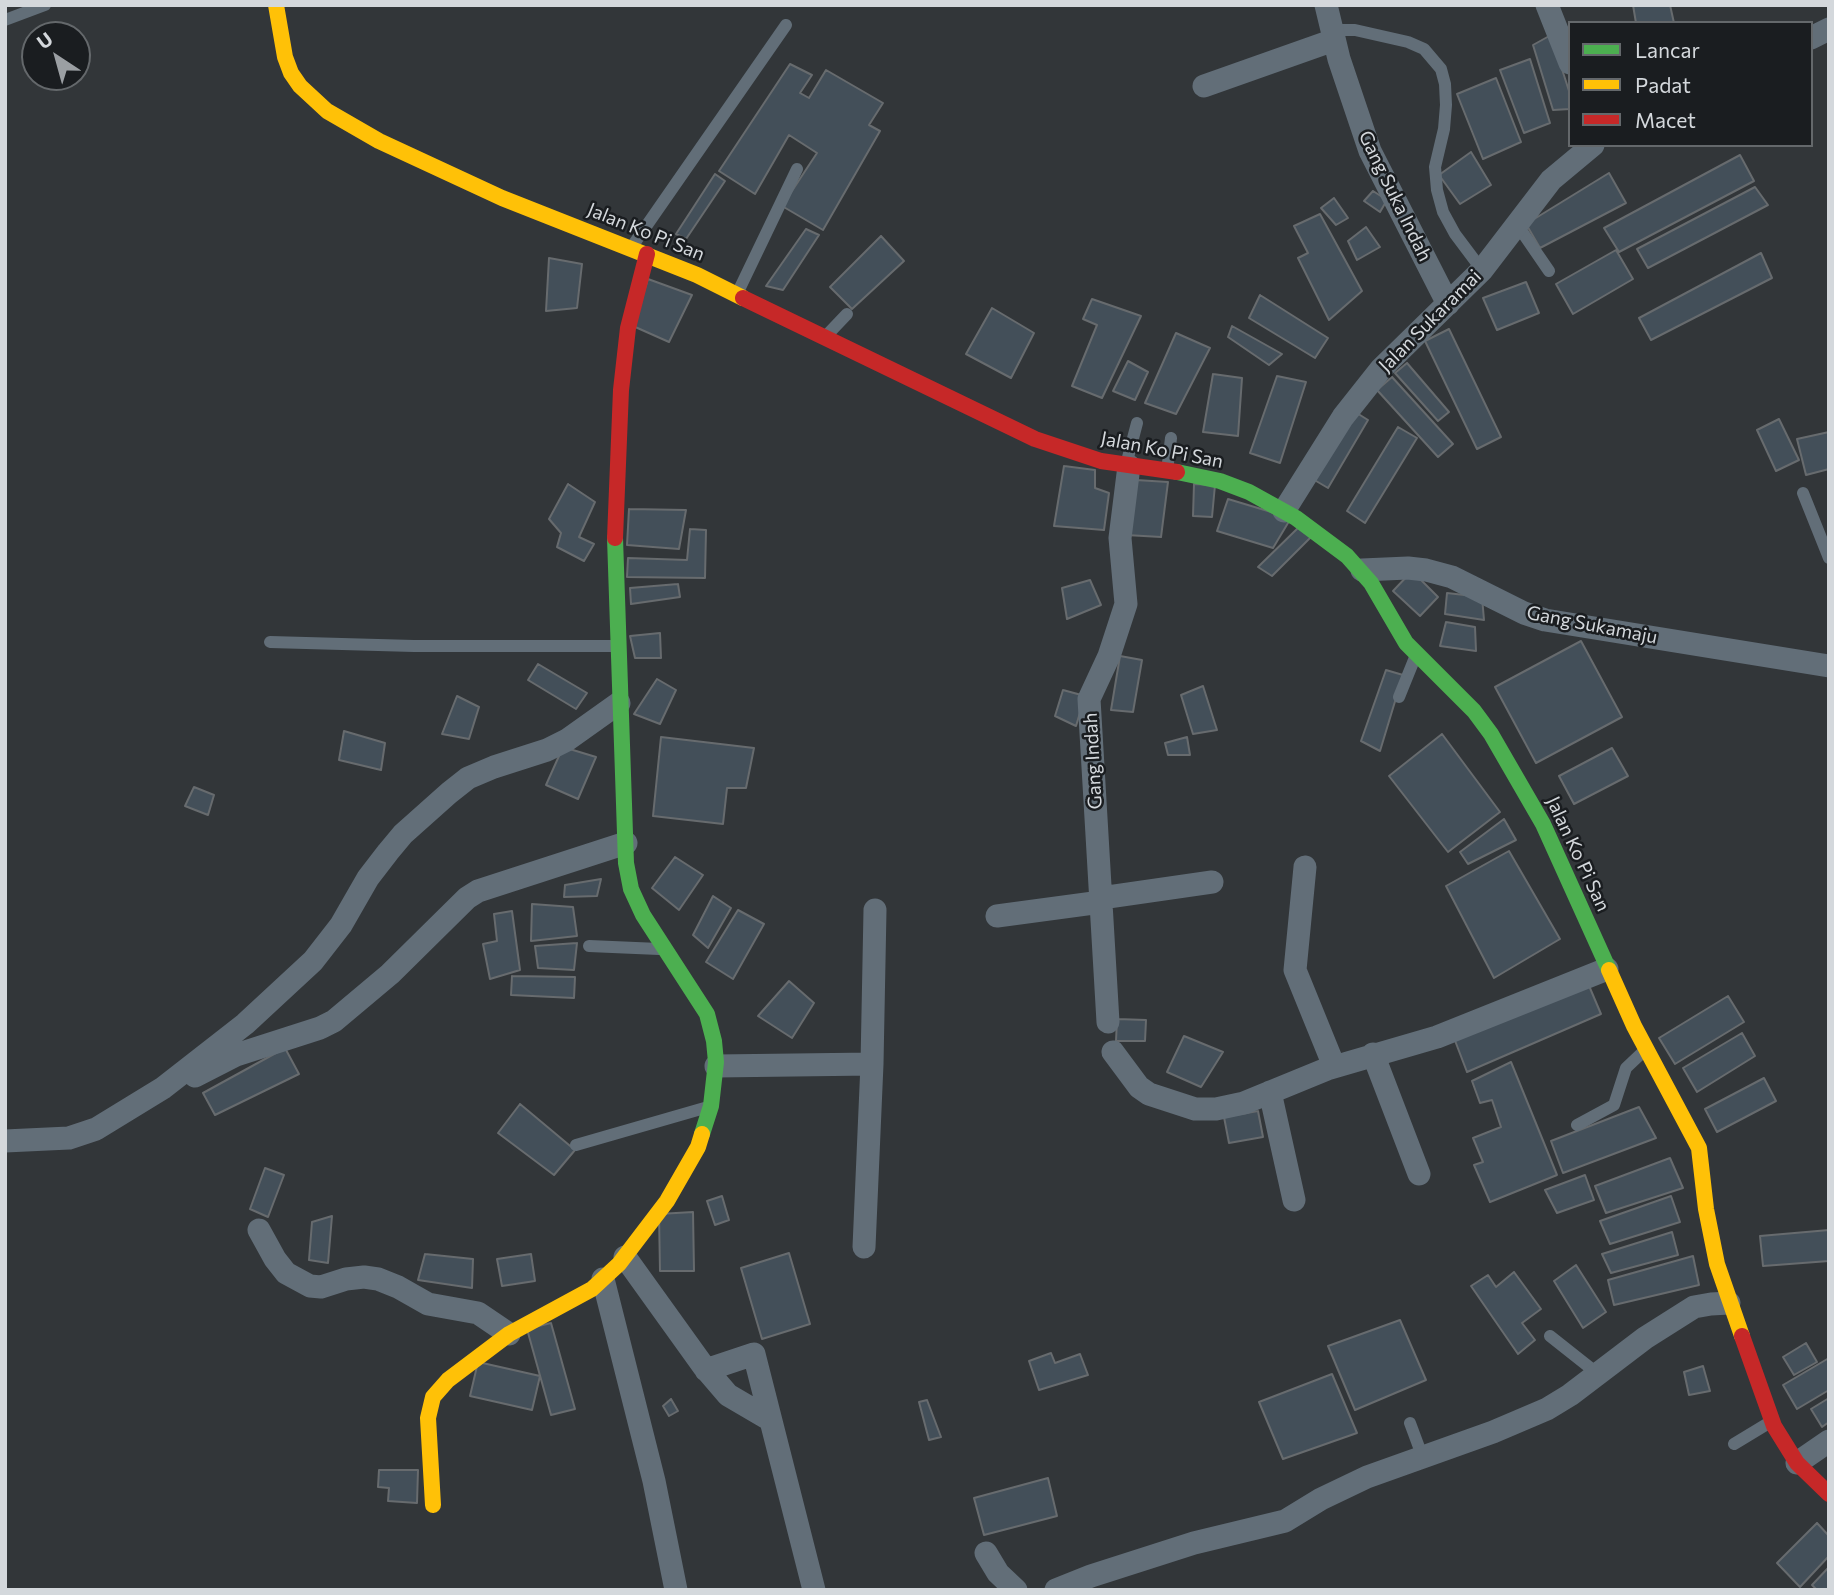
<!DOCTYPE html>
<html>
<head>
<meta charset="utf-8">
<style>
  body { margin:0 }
  #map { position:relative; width:1834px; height:1595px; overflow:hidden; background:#323639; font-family:Commissioner,sans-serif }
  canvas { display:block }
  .frame { position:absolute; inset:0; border:7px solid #d4d8dc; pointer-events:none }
  .legend { position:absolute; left:1568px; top:21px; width:245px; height:126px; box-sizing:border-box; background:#1a1d20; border:2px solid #64686b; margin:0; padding:9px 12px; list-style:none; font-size:21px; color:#d4d8dc }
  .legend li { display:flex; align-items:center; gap:14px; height:35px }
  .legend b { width:35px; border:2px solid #64686b }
  .north { position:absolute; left:21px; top:21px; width:70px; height:70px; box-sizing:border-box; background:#1a1d20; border:2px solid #64686b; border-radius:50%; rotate:324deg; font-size:19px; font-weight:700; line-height:28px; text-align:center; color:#d4d8dc }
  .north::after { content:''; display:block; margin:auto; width:24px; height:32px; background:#9b9fa3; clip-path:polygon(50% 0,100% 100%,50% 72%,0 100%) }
</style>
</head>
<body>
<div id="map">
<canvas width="1834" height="1595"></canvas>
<div class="frame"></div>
<ul class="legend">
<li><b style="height:9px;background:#4caf50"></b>Lancar</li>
<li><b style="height:9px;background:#ffc107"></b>Padat</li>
<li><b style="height:9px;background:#c62828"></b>Macet</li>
</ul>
<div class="north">U</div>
</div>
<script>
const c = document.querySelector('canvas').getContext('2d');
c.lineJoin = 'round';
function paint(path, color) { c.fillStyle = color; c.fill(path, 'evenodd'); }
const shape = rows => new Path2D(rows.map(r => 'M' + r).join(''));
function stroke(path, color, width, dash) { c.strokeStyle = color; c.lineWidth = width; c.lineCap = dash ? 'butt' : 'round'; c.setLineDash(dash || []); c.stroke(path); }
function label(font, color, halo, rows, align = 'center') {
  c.font = font + ' Commissioner,sans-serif'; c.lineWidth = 5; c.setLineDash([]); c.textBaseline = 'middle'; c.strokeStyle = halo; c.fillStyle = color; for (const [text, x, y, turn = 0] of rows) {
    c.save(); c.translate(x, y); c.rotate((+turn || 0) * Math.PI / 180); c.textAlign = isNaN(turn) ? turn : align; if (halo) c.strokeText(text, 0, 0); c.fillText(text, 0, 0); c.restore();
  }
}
const building = shape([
  [1633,5,1670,5,1674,23,1636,23,1633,5],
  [1551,35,1570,94,1570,109,1553,110,1533,45,1551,35],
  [1530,59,1550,123,1524,133,1500,70,1530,59],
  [790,64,812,75,800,93,809,98,826,70,883,103,869,125,880,131,823,230,782,206,817,153,789,135,755,194,719,171,790,64],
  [1496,78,1521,142,1483,159,1457,94,1496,78],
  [1471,152,1491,185,1460,204,1439,175,1471,152],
  [1740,155,1754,181,1619,252,1604,228,1740,155],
  [1609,173,1626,203,1540,248,1526,224,1609,173],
  [715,174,725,181,686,239,676,234,715,174],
  [1755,187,1768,205,1648,268,1637,249,1755,187],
  [1373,191,1387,200,1380,212,1364,201,1373,191],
  [1334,198,1348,218,1336,225,1321,208,1334,198],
  [1320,214,1362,291,1329,320,1298,258,1308,253,1294,226,1320,214],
  [1366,227,1380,247,1357,260,1348,241,1366,227],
  [806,229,819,235,783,290,766,286,806,229],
  [881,236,904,261,852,309,830,287,881,236],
  [1616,250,1633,279,1573,314,1556,284,1616,250],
  [1761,253,1772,278,1651,340,1639,318,1761,253],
  [549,258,582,264,577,308,546,311,549,258],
  [648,279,692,295,669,342,633,326,648,279],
  [1526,282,1539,313,1497,330,1483,298,1526,282],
  [1260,295,1328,338,1315,358,1249,318,1260,295],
  [1092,299,1141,316,1102,398,1072,386,1097,325,1083,319,1092,299],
  [992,308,1034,333,1011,378,966,354,992,308],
  [1232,326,1282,354,1269,365,1228,337,1232,326],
  [1449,329,1501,437,1477,449,1425,341,1449,329],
  [1176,333,1210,348,1176,414,1145,403,1176,333],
  [1128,361,1148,372,1135,400,1113,391,1128,361],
  [1407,363,1449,412,1438,421,1395,373,1407,363],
  [1213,374,1242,378,1238,436,1203,432,1213,374],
  [1277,376,1306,382,1280,463,1250,453,1277,376],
  [1392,377,1453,444,1438,457,1377,390,1392,377],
  [1352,410,1368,420,1328,488,1311,478,1352,410],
  [1779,419,1799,460,1776,471,1757,430,1779,419],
  [1398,427,1417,438,1365,523,1347,511,1398,427],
  [1829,432,1829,469,1806,475,1797,439,1829,432],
  [1064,466,1095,470,1095,488,1109,493,1104,530,1054,526,1064,466],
  [1136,480,1168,482,1161,537,1126,535,1136,480],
  [568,484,595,502,579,537,594,544,584,561,557,547,561,533,549,519,568,484],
  [1194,484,1215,485,1212,517,1193,516,1194,484],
  [1228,499,1291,518,1273,548,1217,531,1228,499],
  [629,509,686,510,679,549,627,545,629,509],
  [1300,526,1311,537,1272,576,1258,567,1300,526],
  [690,529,706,530,705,578,627,577,628,558,687,560,690,529],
  [1412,571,1438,597,1420,616,1393,591,1412,571],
  [1090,580,1101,605,1067,619,1062,588,1090,580],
  [678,584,680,597,631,604,630,588,678,584],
  [1447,593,1482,597,1484,620,1445,614,1447,593],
  [1446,622,1475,627,1476,651,1440,646,1446,622],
  [660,633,661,658,635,658,630,636,660,633],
  [1581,641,1622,717,1536,763,1495,687,1581,641],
  [1120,656,1142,660,1133,712,1111,710,1120,656],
  [538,664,587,693,576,709,528,680,538,664],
  [1386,670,1403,675,1380,751,1361,741,1386,670],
  [657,679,676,690,660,724,634,714,657,679],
  [1203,686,1217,730,1193,734,1181,695,1203,686],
  [1063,690,1085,696,1076,726,1055,716,1063,690],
  [457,696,479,707,469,739,442,734,457,696],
  [344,731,385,743,381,770,339,760,344,731],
  [1442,734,1500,812,1448,852,1389,776,1442,734],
  [661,737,754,748,746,788,727,788,723,824,653,816,661,737],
  [1187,737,1190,755,1168,755,1165,743,1187,737],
  [563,747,596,757,578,799,546,785,563,747],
  [1612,748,1628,776,1574,804,1559,776,1612,748],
  [194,787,214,795,208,815,185,806,194,787],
  [1504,819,1516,840,1468,864,1460,852,1504,819],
  [1509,851,1560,939,1494,978,1446,886,1509,851],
  [675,857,703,875,679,910,652,888,675,857],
  [601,879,597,896,564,897,565,885,601,879],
  [713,896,731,908,708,948,693,935,713,896],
  [532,904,573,907,577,936,531,941,532,904],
  [738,910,764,924,733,979,706,962,738,910],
  [512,911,520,970,490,979,483,944,497,941,494,914,512,911],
  [577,943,574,970,538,968,535,946,577,943],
  [512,976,575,977,574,998,511,995,512,976],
  [789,981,814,1003,792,1038,758,1016,789,981],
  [1587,981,1601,1014,1467,1072,1454,1038,1587,981],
  [1728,996,1744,1022,1675,1064,1659,1038,1728,996],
  [1117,1019,1146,1020,1145,1041,1116,1041,1117,1019],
  [1742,1033,1755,1056,1697,1092,1683,1068,1742,1033],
  [1184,1036,1223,1052,1201,1087,1167,1072,1184,1036],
  [285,1048,299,1074,215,1115,203,1093,285,1048],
  [1511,1062,1557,1175,1490,1202,1474,1165,1483,1162,1473,1138,1501,1127,1492,1100,1480,1103,1472,1081,1511,1062],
  [1764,1078,1776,1101,1717,1132,1705,1109,1764,1078],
  [520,1104,575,1150,554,1175,498,1133,520,1104],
  [1639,1107,1656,1138,1563,1173,1551,1141,1639,1107],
  [1258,1111,1263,1137,1229,1143,1224,1117,1258,1111],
  [1670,1158,1683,1188,1606,1213,1595,1186,1670,1158],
  [265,1168,284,1175,268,1217,250,1209,265,1168],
  [1585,1175,1594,1200,1557,1213,1545,1190,1585,1175],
  [722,1196,729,1220,715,1225,707,1201,722,1196],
  [1671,1196,1680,1222,1610,1244,1600,1221,1671,1196],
  [693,1212,694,1271,660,1271,659,1214,693,1212],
  [332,1216,328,1263,309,1260,312,1222,332,1216],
  [1829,1230,1829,1261,1763,1266,1760,1236,1829,1230],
  [1672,1232,1678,1255,1611,1273,1602,1254,1672,1232],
  [789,1253,810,1324,762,1339,741,1268,789,1253],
  [425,1254,473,1259,472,1288,418,1280,425,1254],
  [531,1254,535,1281,502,1286,497,1259,531,1254],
  [1693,1256,1699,1285,1614,1305,1608,1280,1693,1256],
  [1576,1265,1606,1312,1583,1328,1554,1281,1576,1265],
  [1514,1272,1541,1309,1522,1323,1535,1340,1518,1354,1471,1286,1488,1275,1496,1287,1514,1272],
  [1400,1320,1426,1380,1355,1410,1328,1346,1400,1320],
  [551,1323,575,1409,551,1415,527,1329,551,1323],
  [1806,1343,1817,1362,1794,1375,1783,1357,1806,1343],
  [1051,1353,1055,1363,1080,1354,1088,1375,1039,1390,1029,1361,1051,1353],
  [1829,1358,1829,1390,1797,1409,1783,1385,1829,1358],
  [478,1362,540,1376,532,1410,470,1396,478,1362],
  [1703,1366,1710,1391,1689,1395,1684,1372,1703,1366],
  [1332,1374,1357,1433,1283,1459,1259,1402,1332,1374],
  [1829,1398,1829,1422,1822,1427,1811,1409,1829,1398],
  [671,1399,678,1411,669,1416,663,1406,671,1399],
  [927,1400,941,1437,929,1440,919,1402,927,1400],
  [379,1470,418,1470,417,1503,388,1501,389,1488,378,1487,379,1470],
  [1048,1478,1057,1516,984,1535,974,1498,1048,1478],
  [1817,1523,1829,1536,1829,1556,1800,1587,1777,1563,1817,1523],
  [1829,1567,1829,1590,1817,1590,1812,1585,1829,1567]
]);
paint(building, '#434f59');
stroke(building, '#676b6e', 2);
stroke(shape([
  [5,20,45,5],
  [1332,30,1355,30,1408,42,1424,49,1441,69,1445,84,1446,105,1444,129,1435,167,1437,190,1443,212,1455,234,1482,270],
  [1516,223,1549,271],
  [631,248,786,25],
  [737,294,797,169],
  [827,335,847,314],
  [1126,465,1137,423],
  [1167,471,1171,438],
  [1803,493,1829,558],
  [270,642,414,646,617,646],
  [1399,697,1416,655],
  [589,946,659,949],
  [1577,1125,1614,1105,1626,1068,1645,1050],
  [576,1145,708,1107],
  [1550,1336,1598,1374],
  [1410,1423,1423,1458],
  [1734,1444,1772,1421]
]), '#626e78', 12);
stroke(shape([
  [1326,5,1339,59,1370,151,1448,304],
  [1547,5,1570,63],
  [1811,38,1829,29],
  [1204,86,1334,40],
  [1284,511,1343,417,1381,369,1482,270,1551,180,1593,145],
  [1362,570,1408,568,1426,570,1452,577,1524,613,1545,620,1829,666],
  [1305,867,1295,970,1334,1066],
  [1101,898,1212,882],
  [997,916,1101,902],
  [1108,1022,1089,699,1109,656,1126,604,1120,538,1129,466],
  [1113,1052,1139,1087,1149,1094,1195,1109,1216,1109,1244,1103,1327,1069,1437,1037,1607,969],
  [1373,1054,1419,1174],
  [716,1066,872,1064],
  [195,1076,236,1055,320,1028,334,1021,390,974,467,898,478,891,626,843],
  [1270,1092,1294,1200],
  [5,1141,69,1138,96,1129,163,1088,245,1024,313,961,341,925,368,878,388,852,403,834,449,793,468,778,494,767,547,750,567,740,619,703],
  [259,1230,275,1259,286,1273,310,1286,321,1287,346,1279,364,1277,378,1279,398,1287,428,1304,478,1313,509,1334],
  [864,1247,872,1064,875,910],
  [625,1257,704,1367,728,1395,769,1419],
  [603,1279,654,1481,676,1590],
  [706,1370,754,1354,814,1590],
  [1797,1463,1829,1441],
  [986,1553,998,1573,1016,1590],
  [1056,1590,1091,1576,1194,1543,1285,1521,1321,1499,1367,1477,1493,1432,1547,1409,1570,1395,1645,1338,1694,1307,1711,1304,1729,1303]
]), '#626e78', 23);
stroke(shape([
  [1177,472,1220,481,1249,492,1296,518,1347,556,1371,583,1406,643,1474,711,1491,734,1543,824,1609,970],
  [615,538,626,863,631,889,643,915,707,1014,714,1041,716,1062,711,1106,702,1134]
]), '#4caf50', 16);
stroke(shape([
  [276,5,285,57,291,73,300,86,327,111,379,141,502,198,697,275,743,298],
  [1609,970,1634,1026,1699,1148,1706,1209,1717,1264,1742,1336],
  [433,1505,428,1418,433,1397,448,1380,509,1334,592,1289,619,1264,667,1201,698,1147,702,1134]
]), '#ffc107', 16);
stroke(shape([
  [743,298,1035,439,1101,461,1177,472],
  [615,538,621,390,628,328,647,254],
  [1742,1336,1774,1426,1797,1463,1829,1494]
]), '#c62828', 16);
label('19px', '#d4d8dc', '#1a1d20', [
  ["Gang Suka Indah",1395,196,64],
  ["Jalan Ko Pi San",646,232,22],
  ["Jalan Sukaramai",1430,321,-45],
  ["Jalan Ko Pi San",1162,450,11],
  ["Gang Sukamaju",1592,625,11],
  ["Gang Indah",1093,761,-93],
  ["Jalan Ko Pi San",1578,854,65]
]);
</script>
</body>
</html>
